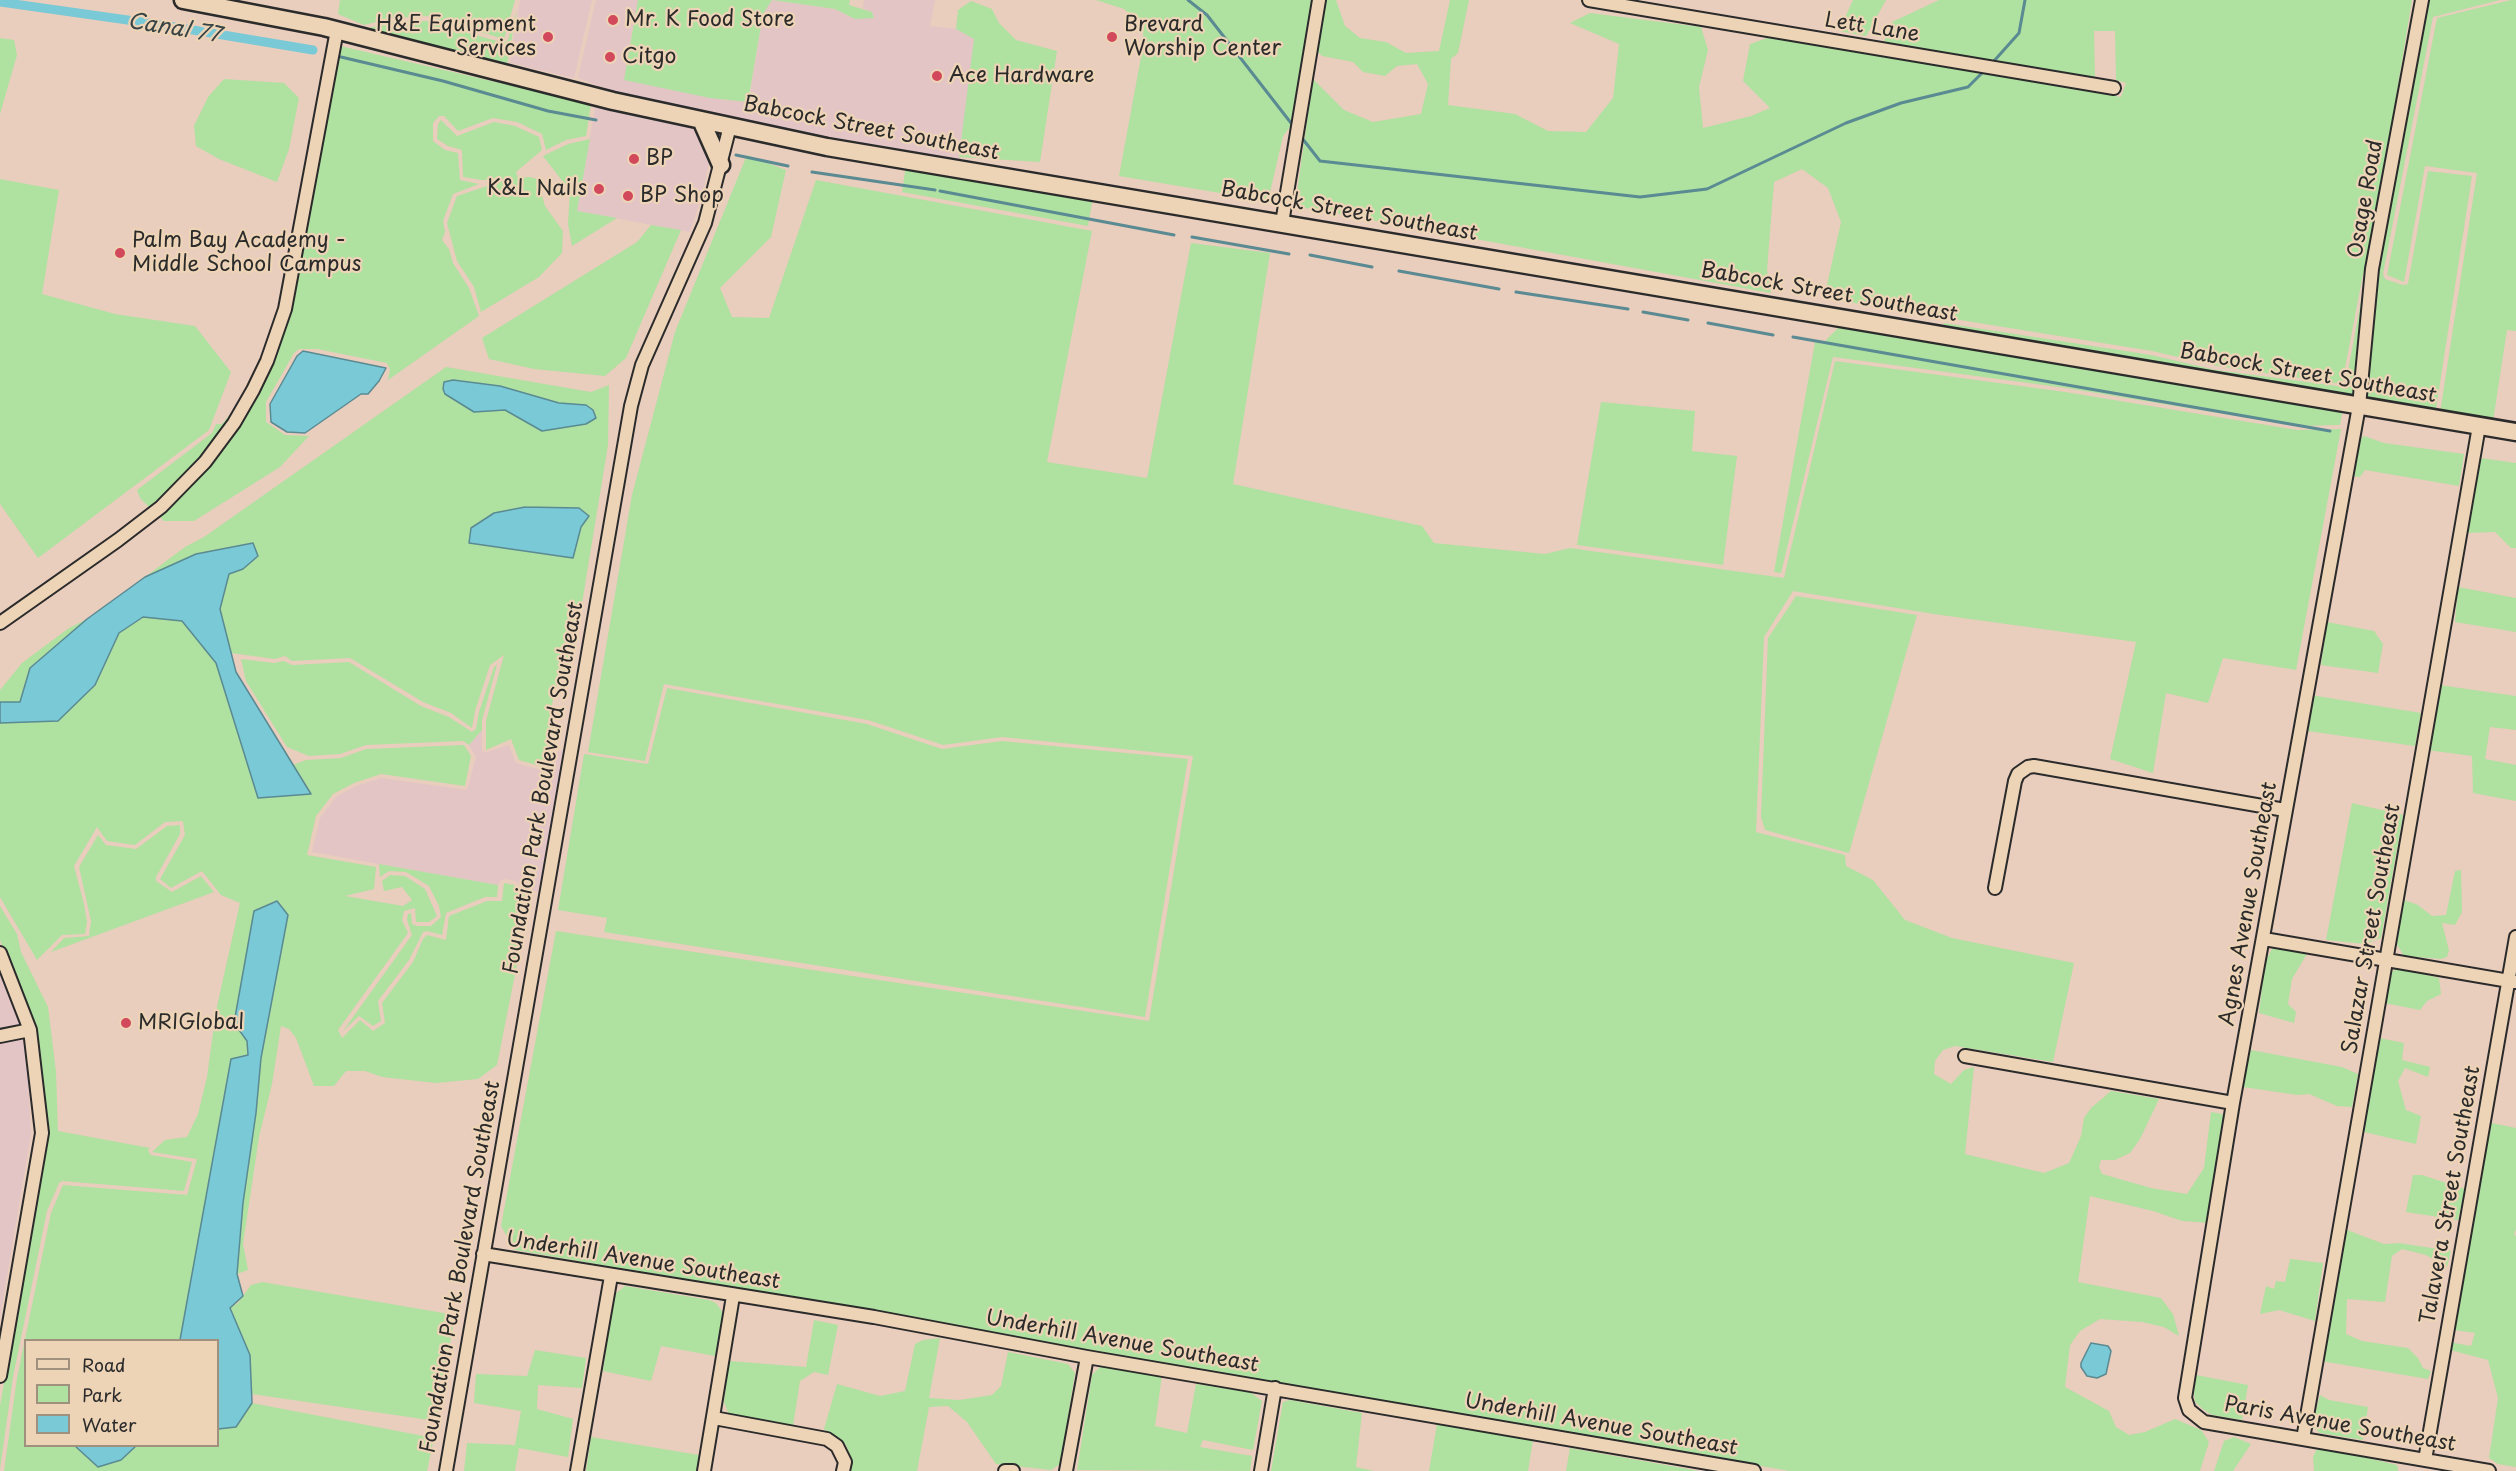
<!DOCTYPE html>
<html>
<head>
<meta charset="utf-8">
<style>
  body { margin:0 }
  #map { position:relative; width:2516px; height:1471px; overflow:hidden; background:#e9cdbd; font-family:"Playpen Sans",sans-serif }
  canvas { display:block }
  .legend { position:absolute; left:24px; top:1339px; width:195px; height:108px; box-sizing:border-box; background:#eed4b6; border:2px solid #a0907e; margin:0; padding:8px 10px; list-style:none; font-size:18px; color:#2b2b2b }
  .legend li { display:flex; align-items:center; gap:12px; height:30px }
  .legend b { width:30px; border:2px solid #a0907e }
</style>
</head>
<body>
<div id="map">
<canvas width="2516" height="1471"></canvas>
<ul class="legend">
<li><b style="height:8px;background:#eed4b6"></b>Road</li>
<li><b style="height:16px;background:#afe1a1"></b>Park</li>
<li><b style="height:16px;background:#7ac9d6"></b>Water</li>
</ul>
</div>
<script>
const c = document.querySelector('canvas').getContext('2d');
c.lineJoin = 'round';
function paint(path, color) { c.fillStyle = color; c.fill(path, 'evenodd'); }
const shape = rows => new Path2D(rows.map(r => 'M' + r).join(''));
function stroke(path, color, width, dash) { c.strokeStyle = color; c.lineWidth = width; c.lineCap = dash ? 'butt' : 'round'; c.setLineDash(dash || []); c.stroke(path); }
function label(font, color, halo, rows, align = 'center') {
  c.font = font + ' "Playpen Sans",sans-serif'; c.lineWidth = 4.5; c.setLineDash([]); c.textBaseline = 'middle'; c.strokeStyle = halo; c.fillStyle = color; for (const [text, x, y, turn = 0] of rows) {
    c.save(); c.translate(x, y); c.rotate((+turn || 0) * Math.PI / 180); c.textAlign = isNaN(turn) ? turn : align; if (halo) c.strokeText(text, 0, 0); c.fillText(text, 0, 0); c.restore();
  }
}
paint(shape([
  [520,0,592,0,574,78,510,63],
  [596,0,638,0,627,58,723,100,749,101,763,14,772,0,835,9,855,19,872,12,863,9,864,0,935,0,930,26,956,29,974,39,959,169,730,120,720,115,702,195,690,232,577,211,599,86,578,78],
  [482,730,482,750,484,753,509,745,516,763,550,773,554,771,557,752,566,749,540,892,525,889,516,881,505,879,501,880,498,885,312,852,320,818,336,797,356,786,381,778,467,790,476,757,469,745],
  [0,965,17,1010,27,1057,31,1134,0,1318]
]), '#e3c5c6');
paint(shape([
  [340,0,515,0,504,39,427,16,393,18,364,25,338,14],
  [638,0,850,0,849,5,872,12,874,18,855,19,835,9,772,0,763,14,748,102,710,98,624,80],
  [1096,0,1312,0,1290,127,1283,136,1268,201,1119,176,1141,57,1144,25,1124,9],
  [1322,0,1336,0,1345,26,1360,38,1386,42,1406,53,1439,51,1450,0,1469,0,1458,53,1451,59,1448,105,1515,114,1548,131,1586,132,1613,98,1619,44,1570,23,1590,13,1701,27,1708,50,1699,87,1703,128,1751,116,1770,108,1743,81,1750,44,1770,37,2121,97,2126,83,2116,80,2115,31,2094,31,2095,78,1883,44,1892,22,1939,0,2412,0,2368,267,2363,274,2342,384,2217,366,2152,351,1824,298,1841,222,1828,188,1802,169,1774,182,1767,270,1771,293,1295,206,1313,79,1344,110,1373,122,1421,114,1428,84,1417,64,1397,66,1385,76,1363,72,1353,62,1322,56,1314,48],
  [1853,0,1886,0,1866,36,1839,31],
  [2417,0,2500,0,2433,17,2383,274,2385,279,2403,285,2408,284,2428,171,2472,176,2436,409,2345,394,2344,399,1941,330,1944,323,2151,355,2216,370,2345,387],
  [2511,0,2516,0,2516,331,2507,330,2493,421,2440,413,2477,173,2425,166,2404,282,2387,275,2437,18],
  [971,1,992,9,999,23,1016,40,1057,51,1040,162,959,157,974,39,956,29,958,10],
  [517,10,506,70,345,28,347,22,364,29,394,22,426,21,504,43,508,40],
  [0,38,14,40,17,55,0,114],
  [340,46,591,104,586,136,566,140,546,150,542,134,517,122,493,118,458,131,444,116,439,116,433,123,433,141,445,150,458,153,460,180,479,184,453,194,443,221,445,232,442,240,449,249,453,263,469,288,479,316,388,380,390,369,387,363,317,349,299,349,294,353,266,402,266,422,285,435,309,436,280,467,194,521,164,521,158,515,209,465,290,310],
  [224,79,284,83,299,98,289,149,277,182,219,159,196,146,194,126,208,97],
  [441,120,457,136,494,122,515,126,539,137,542,150,516,172,518,178,530,177,537,179,545,206,563,231,562,253,539,277,481,312,474,287,457,261,447,223,457,196,508,179,482,180,463,177,462,150,448,146,437,139,438,124],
  [590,139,577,211,617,218,572,246,568,224,570,191,543,156,568,144],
  [747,155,786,170,771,237,720,288,732,317,769,318,816,180,1092,231,1047,462,1147,478,1191,243,1270,253,1233,484,1422,526,1434,543,1545,554,1570,548,1784,578,1835,361,2065,392,2297,430,2341,429,2296,670,2223,658,2208,703,2166,693,2153,773,2110,759,2136,642,1934,614,1793,591,1764,637,1756,832,1845,855,1846,866,1873,880,1905,920,1952,938,2074,963,2053,1062,1955,1046,1943,1050,1935,1061,1934,1074,1951,1084,1964,1070,1974,1067,1965,1154,2044,1173,2069,1163,2081,1136,2084,1118,2091,1108,2111,1091,2159,1099,2140,1139,2130,1153,2115,1160,2101,1160,2099,1167,2102,1174,2151,1188,2187,1194,2204,1168,2211,1112,2222,1114,2227,1120,2209,1223,2182,1221,2153,1211,2090,1196,2078,1282,2161,1298,2173,1314,2179,1336,2164,1327,2142,1322,2100,1319,2080,1331,2070,1345,2065,1387,2109,1411,2116,1427,2129,1435,2145,1432,2175,1419,2201,1430,2209,1442,2200,1471,1790,1471,515,1250,501,1226,556,931,1149,1021,1193,756,1002,737,943,745,868,720,664,684,645,761,588,752,632,495,675,332],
  [906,165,1093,197,1088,226,902,192],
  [0,179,59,190,42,294,115,314,195,326,231,372,209,430,38,558,0,504],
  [651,225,681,230,626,358,605,376,534,369,489,359,482,338,637,242],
  [1843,323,2343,408,2340,425,2297,426,2066,388,1833,357,1781,573,1774,572,1815,342,1825,344,1826,340],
  [446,367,591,392,609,385,608,445,573,658,554,691,550,720,555,731,550,769,519,760,511,739,486,750,486,721,504,655,490,665,475,711,472,728,451,713,423,702,350,658,292,661,285,656,275,659,231,653,220,609,228,574,243,569,145,577,185,547,204,537],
  [581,527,572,558,469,543],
  [241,401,200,459,150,508,140,498,137,490,212,433,216,424,222,424],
  [1601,402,1695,411,1692,451,1737,456,1723,565,1577,545],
  [2364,436,2384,443,2464,454,2459,486,2365,470,2360,477,2350,476,2355,443],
  [2481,458,2516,463,2516,548,2511,548,2495,532,2467,533],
  [2458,587,2516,598,2516,632,2455,622],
  [1796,596,1917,615,1849,853,1765,830,1761,817,1768,638],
  [143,617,182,621,216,663,258,798,311,793,293,765,306,760,341,758,366,749,464,745,471,756,465,786,381,774,354,783,333,794,316,816,307,855,376,867,374,889,345,896,403,906,412,900,402,887,384,891,382,881,390,875,405,876,425,889,437,916,429,922,416,922,415,908,404,911,402,920,408,933,338,1030,342,1038,360,1020,373,1031,385,1023,382,1003,413,962,423,939,427,935,446,940,449,916,487,901,502,901,504,883,514,885,525,895,519,923,519,954,497,1065,478,1079,436,1083,382,1077,365,1071,346,1071,334,1086,314,1086,296,1038,289,1029,281,1026,272,1084,259,1137,243,1244,248,1270,237,1274,243,1203,256,1113,261,1058,247,1041,248,1056,231,1060,180,1340,26,1340,26,1446,75,1446,98,1467,121,1460,136,1446,218,1446,218,1429,236,1427,252,1403,434,1438,427,1471,4,1471,17,1378,51,1213,63,1185,187,1195,197,1159,152,1152,165,1140,187,1137,198,1114,207,1077,216,1011,240,903,221,895,202,871,171,888,160,879,185,835,183,821,165,822,135,845,107,841,97,827,74,866,84,904,87,922,85,934,62,935,37,960,0,897,0,723,6,723,95,685,119,633],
  [87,619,30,668,20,702,0,702,0,690,22,663,69,628],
  [2327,622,2374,631,2383,644,2378,673,2321,665],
  [241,659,274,663,284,661,292,665,349,662,421,706,449,717,472,732,476,729,479,712,494,667,497,665,482,720,482,730,469,745,463,741,366,745,340,754,309,756,287,747,246,681],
  [2439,685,2516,696,2516,730,2490,727,2485,759,2516,765,2516,801,2473,793,2472,756,2427,750],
  [667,688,867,724,942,749,1002,741,1188,759,1145,1017,604,932,607,918,558,910,584,754,648,764],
  [2311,695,2421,713,2415,746,2307,731],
  [2352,803,2403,815,2381,938,2365,944,2326,940],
  [180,825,180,834,156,877,156,881,172,892,201,876,214,892,51,952,64,938,89,936,91,921,79,867,98,835,106,845,136,849,167,826],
  [379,864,498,885,497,897,485,897,446,913,442,935,427,931,423,932,409,960,378,1001,381,1021,373,1026,359,1016,343,1031,412,935,407,920,408,914,411,913,412,924,417,926,431,926,441,917,439,906,429,886,406,872,389,871,380,877],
  [2461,870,2462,912,2455,925,2442,923,2449,950,2447,957,2441,959,2404,956,2396,943,2404,900,2418,905,2432,916,2446,915,2455,871],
  [0,906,17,934,21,952,48,1007,56,1072,58,1131,150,1148,148,1151,151,1155,192,1162,184,1191,62,1181,59,1183,47,1211,13,1377,0,1469,0,1406,47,1133,33,1024,0,940],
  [2278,947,2308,952,2292,979,2288,1004,2296,1012,2294,1023,2259,1013,2265,962,2272,949],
  [2396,968,2439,978,2441,994,2427,1001,2420,1010,2384,1003,2390,974],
  [2379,1038,2404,1043,2402,1060,2430,1067,2428,1077,2405,1068,2398,1081,2406,1110,2421,1116,2416,1144,2364,1132,2363,1122],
  [2251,1050,2342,1067,2358,1074,2352,1107,2337,1106,2309,1094,2298,1095,2243,1087],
  [2492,1123,2516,1128,2516,1229,2514,1235,2516,1236,2516,1467,2498,1464,2489,1458,2498,1398,2488,1360,2450,1350,2449,1342,2471,1346,2475,1333,2454,1330,2488,1129],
  [2413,1175,2422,1175,2465,1189,2458,1220,2406,1212],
  [2347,1230,2384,1244,2399,1243,2451,1251,2447,1267,2426,1255,2402,1249,2392,1256,2385,1302,2347,1299,2346,1334,2362,1341,2408,1348,2418,1358,2423,1368,2431,1371,2428,1379,2321,1361,2332,1313,2342,1238],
  [2290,1259,2323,1263,2315,1321,2279,1310,2260,1314,2266,1286,2274,1289,2276,1281,2285,1282],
  [262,1282,455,1315,436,1421,252,1394,250,1355,230,1308,238,1303,251,1285],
  [625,1286,709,1300,716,1303,723,1313,715,1356,661,1346,651,1381,603,1371,614,1295],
  [814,1320,838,1325,828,1375,814,1372,800,1381,793,1426,729,1415,724,1402,729,1361,806,1367],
  [940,1338,929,1398,959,1400,992,1395,1001,1386,1008,1352,1068,1364,1075,1373,1060,1464,1051,1470,996,1464,967,1422,948,1406,929,1407,917,1471,851,1471,852,1461,846,1445,824,1429,837,1384,880,1396,905,1391,915,1344,923,1340],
  [535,1350,586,1358,582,1388,538,1385,537,1409,573,1419,568,1457,519,1448,515,1471,464,1471,467,1443,515,1445,521,1411,474,1403,476,1374,527,1376],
  [1100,1367,1162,1375,1155,1426,1187,1433,1196,1384,1250,1392,1262,1401,1253,1450,1203,1440,1200,1447,1252,1456,1250,1471,1077,1470,1092,1375],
  [2196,1375,2248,1385,2242,1420,2212,1415,2204,1410,2195,1402,2194,1393],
  [2320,1395,2329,1400,2368,1407,2363,1440,2320,1433,2312,1426],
  [1290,1400,1362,1413,1356,1467,1374,1471,1271,1471,1283,1402],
  [1437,1424,1533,1440,1528,1471,1429,1471],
  [591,1437,699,1455,697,1471,586,1471],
  [2234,1437,2251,1444,2233,1471,2214,1471,2224,1441],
  [2318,1446,2397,1465,2398,1471,2314,1471,2313,1457],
  [1570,1448,1699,1471,1566,1471]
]), '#afe1a1');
const water = shape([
  [303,351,386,368,379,381,368,394,361,394,305,433,287,432,271,422,270,404,297,356,303,351],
  [453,380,500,386,559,403,586,405,593,410,596,418,586,424,542,431,505,410,474,412,445,394,443,389,444,382,453,380],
  [525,507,579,508,589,516,581,527,573,558,469,543,471,528,494,513,525,507],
  [253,543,258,556,243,569,229,574,220,609,236,672,311,794,258,798,216,663,182,621,143,617,119,633,95,685,58,721,0,723,0,702,20,702,30,668,87,619,145,577,196,554,253,543],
  [277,901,288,915,261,1058,256,1113,243,1203,237,1274,243,1296,230,1308,250,1355,252,1403,236,1427,218,1429,218,1340,180,1340,231,1059,248,1055,247,1041,234,1023,254,911,277,901],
  [2091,1343,2108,1346,2111,1351,2106,1374,2097,1378,2087,1376,2081,1367,2081,1363,2091,1343],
  [75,1446,136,1446,121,1460,98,1467,75,1446]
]);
paint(water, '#7ac9d6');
stroke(water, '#5a8a92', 1.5);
stroke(shape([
  [1188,0,1207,15,1291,123],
  [341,57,443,81,548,111,596,120],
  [1994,61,2019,33,2025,0],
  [1302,138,1320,161,1640,197,1707,189,1846,123,1901,103,1968,87,1982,73],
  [736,155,788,166],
  [812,172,935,190],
  [940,191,1174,235],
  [1192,237,1289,254],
  [1310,255,1372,267],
  [1399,271,1499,289],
  [1516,292,1628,309],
  [1643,312,1688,320],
  [1708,323,1773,335],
  [1793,337,2330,431]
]), '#5a8a92', 3);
stroke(shape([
  [0,2,163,25,313,50]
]), '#7ac9d6', 9);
const minor = shape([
  [1589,0,2114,88],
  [2422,0,2372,269,2359,406,2233,1103,2185,1398,2189,1410,2204,1422,2489,1471],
  [1282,223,1319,0],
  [0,623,118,540,161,507,205,462,234,423,253,390,267,361,285,309,337,30],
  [1995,888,2015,781,2018,774,2028,767,2034,766,2285,810],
  [2264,939,2515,982],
  [0,953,30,1030,42,1133,0,1376],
  [0,1036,30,1030],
  [1965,1056,2233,1103],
  [483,1254,874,1317,1087,1357,1754,1471],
  [714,1418,827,1439,837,1446,845,1462,843,1471],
  [2303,1439,2479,426],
  [2425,1460,2516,937],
  [446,1471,631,406,642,365,705,223,730,126],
  [577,1471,611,1276],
  [704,1471,733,1296],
  [1005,1471,1013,1471],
  [1066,1471,1087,1357],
  [1261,1471,1275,1388]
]);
const major = shape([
  [183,0,324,27,613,101,827,147,2516,432],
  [701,120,721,165]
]);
stroke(minor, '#2b2b2b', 16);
stroke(major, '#2b2b2b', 21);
stroke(minor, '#eed4b6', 12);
stroke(major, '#eed4b6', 16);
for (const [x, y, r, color] of [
  [613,20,6,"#d1495b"],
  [548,37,6,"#d1495b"],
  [1112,37,6,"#d1495b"],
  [610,57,6,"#d1495b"],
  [937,76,6,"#d1495b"],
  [634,159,6,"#d1495b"],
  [599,189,6,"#d1495b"],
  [628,196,6,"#d1495b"],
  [120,253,6,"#d1495b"],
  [126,1023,6,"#d1495b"]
]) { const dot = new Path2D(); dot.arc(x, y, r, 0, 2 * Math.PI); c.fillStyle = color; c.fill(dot); stroke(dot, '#eed4b6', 2); }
label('21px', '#2b2b2b', '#eed4b6', [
  ["Mr. K Food Store",625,20],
  ["H&E Equipment",536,25,"right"],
  ["Services",536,49,"right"],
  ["Brevard",1124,25],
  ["Worship Center",1124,49],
  ["Citgo",622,57],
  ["Ace Hardware",949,76],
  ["BP",646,159],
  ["K&L Nails",587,189,"right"],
  ["BP Shop",640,196],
  ["Palm Bay Academy -",132,241],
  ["Middle School Campus",132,265],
  ["MRIGlobal",138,1023]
], 'left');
label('21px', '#2b2b2b', '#eed4b6', [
  ["Lett Lane",1872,28,9],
  ["Babcock Street Southeast",871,129,11],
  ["Osage Road",2366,199,-80],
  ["Babcock Street Southeast",1349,212,10],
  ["Babcock Street Southeast",1829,293,10],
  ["Babcock Street Southeast",2308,374,10],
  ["Foundation Park Boulevard Southeast",544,788,-80],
  ["Agnes Avenue Southeast",2249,904,-80],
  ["Salazar Street Southeast",2372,929,-80],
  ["Talavera Street Southeast",2451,1195,-80],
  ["Underhill Avenue Southeast",643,1261,9],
  ["Foundation Park Boulevard Southeast",461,1267,-80],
  ["Underhill Avenue Southeast",1122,1342,10],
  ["Underhill Avenue Southeast",1601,1425,10],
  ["Paris Avenue Southeast",2340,1425,10]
]);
label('italic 22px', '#374345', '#eed4b6', [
  ["Canal 77",174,29,9]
]);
</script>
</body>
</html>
